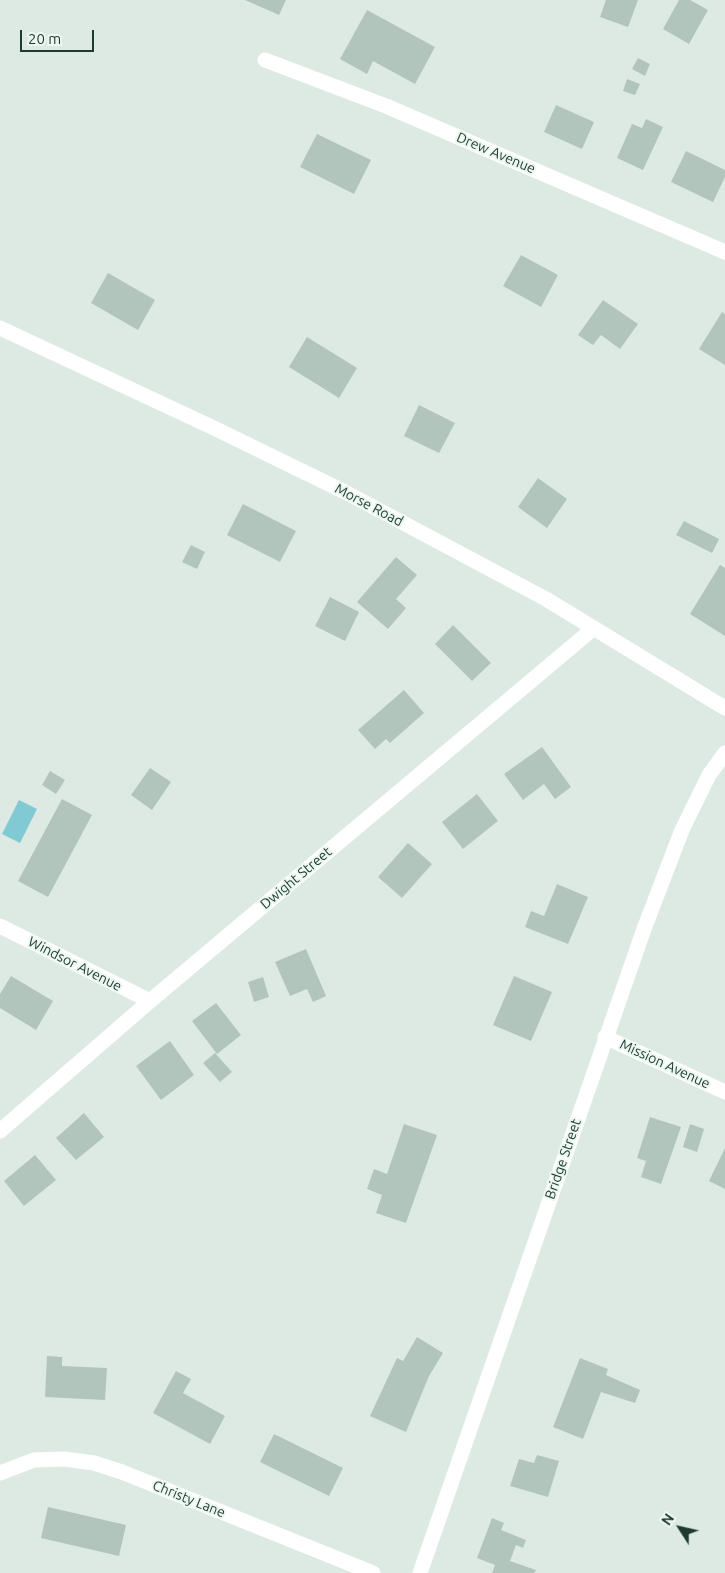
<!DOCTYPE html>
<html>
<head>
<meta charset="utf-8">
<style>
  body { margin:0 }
  #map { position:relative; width:725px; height:1573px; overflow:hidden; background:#ddeae4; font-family:Ubuntu,sans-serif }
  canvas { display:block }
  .north { position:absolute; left:655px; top:1503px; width:50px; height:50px; -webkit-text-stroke:4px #edf7f1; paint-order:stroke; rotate:305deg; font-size:14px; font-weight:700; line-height:20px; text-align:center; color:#1e3a31 }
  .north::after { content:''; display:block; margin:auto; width:18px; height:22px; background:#1e3a31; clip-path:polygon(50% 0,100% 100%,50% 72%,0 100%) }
  .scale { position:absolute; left:20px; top:30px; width:74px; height:22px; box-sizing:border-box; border:2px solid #1e3a31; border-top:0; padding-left:6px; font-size:15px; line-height:18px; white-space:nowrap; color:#1e3a31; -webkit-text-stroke:4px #edf7f1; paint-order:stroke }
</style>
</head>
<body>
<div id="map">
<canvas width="725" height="1573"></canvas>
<div class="north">N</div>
<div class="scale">20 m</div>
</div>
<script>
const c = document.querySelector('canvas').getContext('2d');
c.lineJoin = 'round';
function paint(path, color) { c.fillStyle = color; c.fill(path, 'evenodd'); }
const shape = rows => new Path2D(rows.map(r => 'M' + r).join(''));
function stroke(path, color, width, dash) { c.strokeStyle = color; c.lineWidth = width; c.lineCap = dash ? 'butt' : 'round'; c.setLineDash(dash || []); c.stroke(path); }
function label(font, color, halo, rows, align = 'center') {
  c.font = font + ' Ubuntu,sans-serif'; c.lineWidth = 4; c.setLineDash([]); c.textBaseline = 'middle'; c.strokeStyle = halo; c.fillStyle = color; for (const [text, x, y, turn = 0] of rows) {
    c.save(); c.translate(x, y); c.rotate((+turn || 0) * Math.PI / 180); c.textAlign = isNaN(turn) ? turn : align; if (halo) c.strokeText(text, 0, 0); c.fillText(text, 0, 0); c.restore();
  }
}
paint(shape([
  [19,800,37,809,20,843,2,834]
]), '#81cad3');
paint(shape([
  [245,0,286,0,279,15],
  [606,0,638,0,628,27,600,17],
  [679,0,690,0,708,10,689,44,663,29],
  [367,10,435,47,415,84,373,61,367,74,340,59],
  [638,58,650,64,645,76,632,69],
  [627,79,640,84,635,95,623,91],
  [556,105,594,122,582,149,544,132],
  [646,119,663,127,643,170,617,158,632,124,642,128],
  [317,134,371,160,354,194,300,167],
  [686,151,725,170,725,177,713,202,671,182],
  [521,255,558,275,541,307,503,286],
  [108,273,155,300,138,330,91,303],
  [603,300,638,324,620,349,601,335,593,345,578,335],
  [722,312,725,314,725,365,699,349],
  [307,337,357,368,339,398,289,367],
  [419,405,455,423,439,453,404,436],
  [538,478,567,499,547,528,518,507],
  [243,504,296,531,280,562,227,535],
  [684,521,719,539,712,553,676,535],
  [191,545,205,552,197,569,182,562],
  [396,557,417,575,396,599,406,608,388,629,357,602],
  [720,565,725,568,725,636,690,614],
  [330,597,359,612,345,641,315,626],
  [453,625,491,663,472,681,435,644],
  [404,690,424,713,390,743,386,739,375,749,358,730],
  [542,747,571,787,555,799,544,784,523,800,504,774],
  [150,768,171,782,152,810,131,795],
  [50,771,65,780,56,794,42,785],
  [477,794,498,821,463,849,442,822],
  [62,799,92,815,48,897,18,881],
  [408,843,432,864,402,898,378,877],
  [557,884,588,897,568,944,525,927,531,911,544,916],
  [306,949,326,996,313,1002,307,989,290,996,275,962],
  [11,976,53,1001,36,1030,0,1008,0,994],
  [514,976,552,992,531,1041,493,1025],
  [263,977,269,997,254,1002,248,982],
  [216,1003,241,1035,217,1054,192,1021],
  [170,1041,194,1075,161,1100,136,1066],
  [215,1053,232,1072,220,1082,203,1063],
  [84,1113,104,1137,76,1160,56,1138],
  [650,1117,681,1127,661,1184,641,1177,646,1161,637,1158],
  [404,1124,437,1135,406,1223,376,1213,382,1195,367,1189,374,1169,387,1174],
  [690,1124,704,1129,697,1152,683,1147],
  [725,1148,725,1189,709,1181],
  [35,1155,56,1180,24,1206,4,1181],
  [417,1337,443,1353,429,1376,406,1432,370,1416,397,1358,403,1361],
  [47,1356,62,1357,62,1366,107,1368,105,1400,45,1397],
  [580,1358,608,1369,606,1375,640,1390,635,1403,601,1392,583,1439,553,1427],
  [176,1371,191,1379,183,1393,225,1416,210,1444,153,1413],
  [274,1434,343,1468,329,1496,260,1462],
  [537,1455,559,1461,548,1497,510,1486,519,1459,534,1463],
  [48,1507,126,1525,119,1556,41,1538],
  [492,1518,504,1523,501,1530,526,1540,523,1548,516,1545,510,1561,536,1570,534,1573,492,1573,495,1565,477,1558]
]), '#b2c5bc');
stroke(shape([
  [265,60,386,106,725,252],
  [0,328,216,429,345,492,546,599,725,708],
  [0,926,150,1001],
  [605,1037,725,1092],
  [0,1131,150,1001,594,628],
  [0,1473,34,1460,64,1459,94,1463,122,1472,373,1573]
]), '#fff', 15);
stroke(shape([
  [420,1573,644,929,682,830,709,775,725,753]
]), '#fff', 15);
label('14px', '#1e3a31', '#edf7f1', [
  ["Drew Avenue",496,153,23],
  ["Morse Road",369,505,28],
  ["Dwight Street",296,878,-40],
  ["Windsor Avenue",75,964,27],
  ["Mission Avenue",665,1064,25],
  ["Bridge Street",563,1159,-71],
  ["Christy Lane",189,1499,22]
]);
</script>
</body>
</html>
